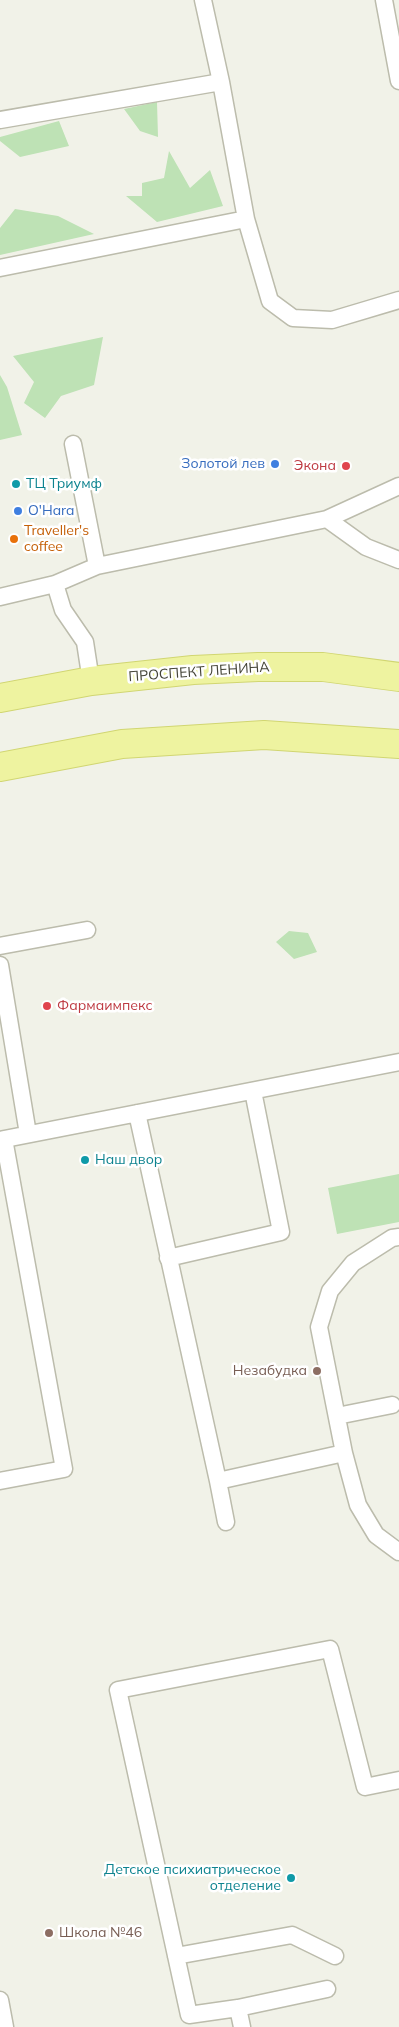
<!DOCTYPE html>
<html>
<head>
<meta charset="utf-8">
<style>
  body { margin:0 }
  canvas { display:block; background:#f1f2e8 }
</style>
</head>
<body>
<canvas width="399" height="2027"></canvas>
<script>
const c = document.querySelector('canvas').getContext('2d');
c.lineJoin = 'round';
function paint(path, color) { c.fillStyle = color; c.fill(path, 'evenodd'); }
const shape = rows => new Path2D(rows.map(r => 'M' + r).join(''));
function stroke(path, color, width, dash) { c.strokeStyle = color; c.lineWidth = width; c.lineCap = dash ? 'butt' : 'round'; c.setLineDash(dash || []); c.stroke(path); }
function label(font, color, halo, rows, align = 'center') {
  c.font = font + ' Mulish,sans-serif'; c.lineWidth = 5; c.setLineDash([]); c.textBaseline = 'middle'; c.strokeStyle = halo; c.fillStyle = color; for (const [text, x, y, turn = 0] of rows) {
    c.save(); c.translate(x, y); c.rotate((+turn || 0) * Math.PI / 180); c.textAlign = isNaN(turn) ? turn : align; if (halo) c.strokeText(text, 0, 0); c.fillText(text, 0, 0); c.restore();
  }
}
paint(shape([
  [157,102,158,137,140,131,124,109],
  [59,121,69,146,20,157,0,141,0,137],
  [169,151,190,188,210,170,223,206,157,222,126,196,142,196,142,183,164,178],
  [15,209,58,216,94,234,0,255,0,228],
  [103,337,94,385,61,396,45,418,24,403,34,382,13,356],
  [0,375,7,387,22,435,0,440],
  [289,931,308,933,317,952,294,959,276,942],
  [399,1174,399,1222,337,1234,328,1188]
]), '#bee2b5');
const service = shape([
  [203,0,221,82,246,219,270,301,293,318,332,320,399,300],
  [384,0,399,81],
  [0,120,221,82],
  [0,268,246,219],
  [73,444,97,566],
  [327,519,399,486],
  [55,584,63,610,85,642,91,681],
  [0,597,55,584,97,566,327,519,366,547,399,560],
  [0,946,87,930],
  [0,965,28,1134],
  [137,1113,218,1481,226,1522],
  [0,1140,399,1062],
  [399,1237,392,1238,353,1263,330,1291,319,1327,344,1453,358,1505,376,1535,399,1552],
  [168,1258,281,1232,253,1091],
  [337,1416,392,1405],
  [0,1481,64,1469,4,1139],
  [218,1481,344,1453],
  [176,1956,292,1935,335,1956],
  [327,1989,238,2008,189,2015,118,1690,330,1649,365,1787,399,1780],
  [0,2000,5,2027],
  [238,2008,242,2027]
]);
const primary = shape([
  [0,698,91,681,193,670,258,667,323,667,399,677],
  [0,767,122,744,264,735,399,744]
]);
stroke(service, '#bcbcac', 19);
stroke(primary, '#d1d672', 30);
stroke(service, '#fff', 16);
stroke(primary, '#eef3a0', 28);
for (const [x, y, r, color] of [
  [275,464,5,"#3f7fe0"],
  [346,466,5,"#e0444e"],
  [16,484,5,"#0f9aa8"],
  [18,511,5,"#3f7fe0"],
  [14,539,5,"#e8710a"],
  [47,1006,5,"#e0444e"],
  [85,1160,5,"#0f9aa8"],
  [317,1371,5,"#8d6e63"],
  [291,1878,5,"#0f9aa8"],
  [49,1933,5,"#8d6e63"]
]) { const dot = new Path2D(); dot.arc(x, y, r, 0, 2 * Math.PI); c.fillStyle = color; c.fill(dot); stroke(dot, '#fff', 2); }
label('14px', '#366cbe', '#fff', [
  ["Золотой лев",265,464],
  ["O'Hara",28,511,"left"]
], 'right');
label('14px', '#be3a42', '#fff', [
  ["Экона",336,466],
  ["Фармаимпекс",57,1006,"left"]
], 'right');
label('14px', '#0d838f', '#fff', [
  ["ТЦ Триумф",26,484],
  ["Наш двор",95,1160],
  ["Детское психиатрическое",281,1870,"right"],
  ["отделение",281,1886,"right"]
], 'left');
label('14px', '#c56008', '#fff', [
  ["Traveller's",24,531],
  ["coffee",24,547]
], 'left');
label('14px', '#444437', '#fff', [
  ["ПРОСПЕКТ ЛЕНИНА",199,672,-4]
]);
label('14px', '#785e54', '#fff', [
  ["Незабудка",307,1371],
  ["Школа №46",59,1933,"left"]
], 'right');
</script>
</body>
</html>
